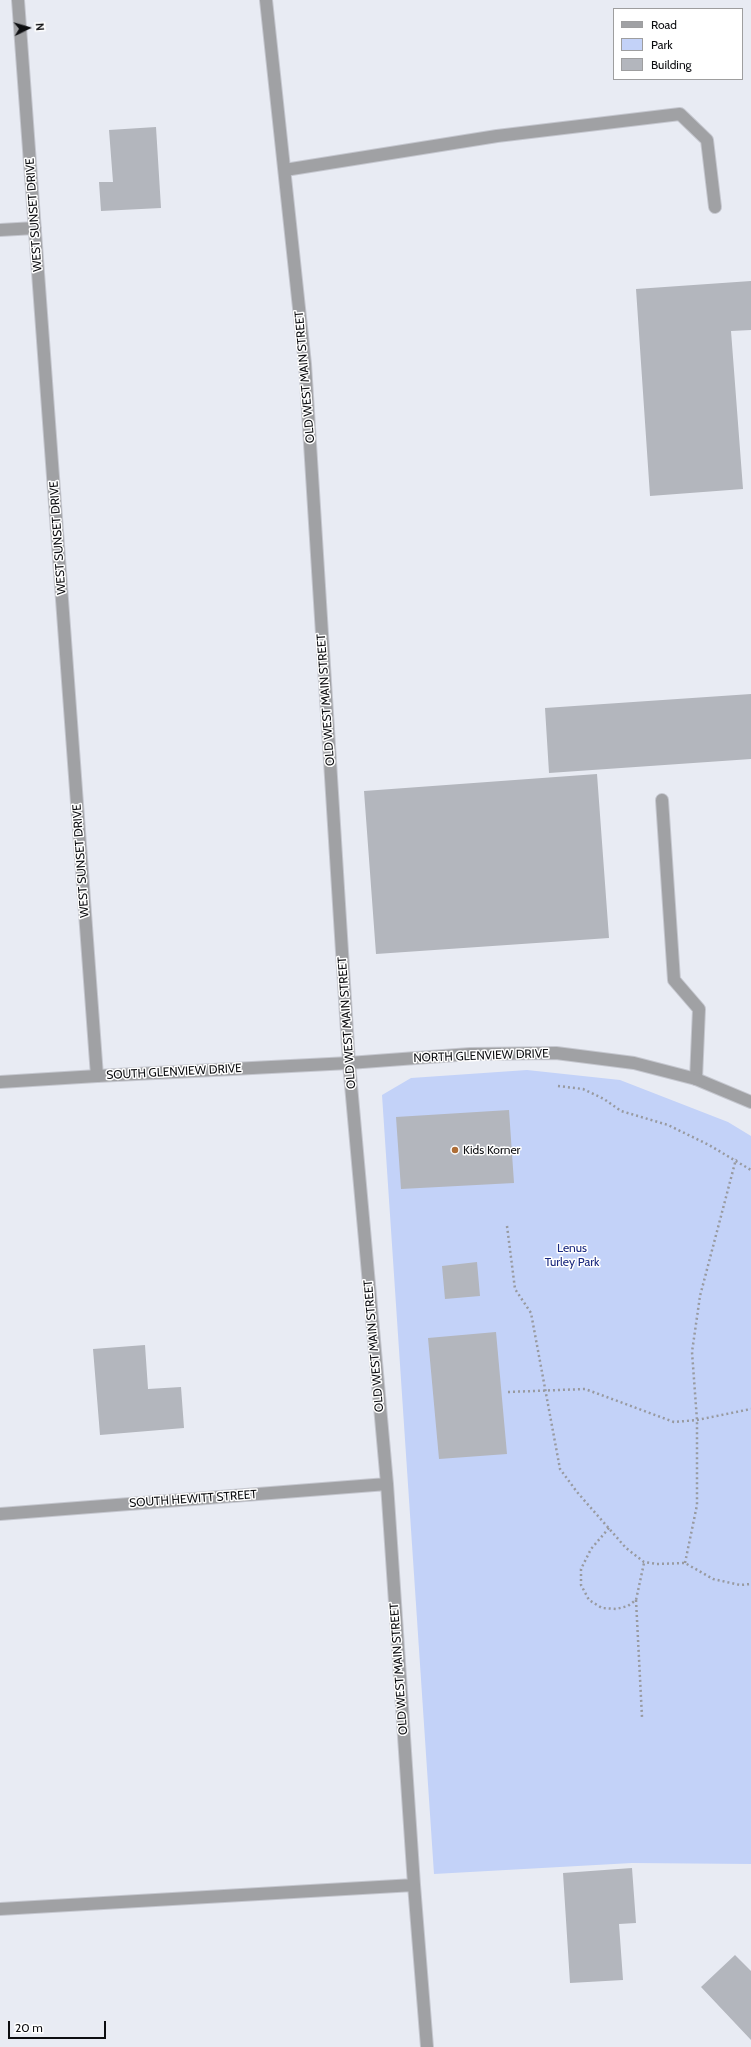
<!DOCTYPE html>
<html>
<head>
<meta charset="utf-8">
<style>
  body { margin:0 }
  #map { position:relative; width:751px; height:2047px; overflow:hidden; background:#e8ebf3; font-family:Cabin,sans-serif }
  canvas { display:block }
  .legend { position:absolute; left:613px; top:8px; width:130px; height:72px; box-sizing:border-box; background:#fff; border:1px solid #9e9e9f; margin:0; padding:5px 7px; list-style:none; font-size:12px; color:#0c0d10 }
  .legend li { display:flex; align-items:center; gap:8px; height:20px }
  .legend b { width:20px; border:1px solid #9e9e9f }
  .north { position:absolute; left:8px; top:8px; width:40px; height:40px; -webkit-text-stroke:3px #fff; paint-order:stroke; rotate:85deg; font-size:11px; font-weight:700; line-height:16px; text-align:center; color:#0c0d10 }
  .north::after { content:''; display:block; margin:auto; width:14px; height:18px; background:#0c0d10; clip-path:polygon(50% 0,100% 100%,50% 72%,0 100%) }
  .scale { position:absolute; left:8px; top:2021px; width:98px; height:18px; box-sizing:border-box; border:2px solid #0c0d10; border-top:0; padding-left:5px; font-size:12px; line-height:14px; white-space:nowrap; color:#0c0d10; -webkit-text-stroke:3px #fff; paint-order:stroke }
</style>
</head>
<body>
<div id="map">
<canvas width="751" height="2047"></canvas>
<ul class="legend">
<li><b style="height:5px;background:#a0a1a4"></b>Road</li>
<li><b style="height:11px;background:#c3d2f8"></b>Park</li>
<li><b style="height:11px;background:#b3b6bd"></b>Building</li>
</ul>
<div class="north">N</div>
<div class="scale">20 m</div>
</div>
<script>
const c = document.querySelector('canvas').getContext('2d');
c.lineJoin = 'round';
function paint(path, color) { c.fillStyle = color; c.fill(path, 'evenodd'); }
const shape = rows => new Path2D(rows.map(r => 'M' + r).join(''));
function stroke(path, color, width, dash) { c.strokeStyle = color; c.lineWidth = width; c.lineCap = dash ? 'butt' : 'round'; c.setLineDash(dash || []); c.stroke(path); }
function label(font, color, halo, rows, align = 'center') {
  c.font = font + ' Cabin,sans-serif'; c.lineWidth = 3; c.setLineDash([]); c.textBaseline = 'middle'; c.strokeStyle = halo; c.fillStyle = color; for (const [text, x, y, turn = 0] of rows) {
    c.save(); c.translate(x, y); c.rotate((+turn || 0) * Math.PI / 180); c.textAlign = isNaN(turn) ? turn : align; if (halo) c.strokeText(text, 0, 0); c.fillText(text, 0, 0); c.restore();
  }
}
paint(shape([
  [527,1070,620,1080,728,1122,751,1136,751,1864,632,1863,434,1874,382,1095,411,1078]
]), '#c3d2f8');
paint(shape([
  [156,127,161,208,101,211,99,182,113,182,109,130],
  [751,281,751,330,731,331,743,489,650,496,636,289],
  [751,694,751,759,549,773,545,708],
  [597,774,609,938,376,954,364,791],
  [509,1110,514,1183,401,1189,396,1117],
  [477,1262,480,1296,445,1299,442,1266],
  [496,1332,507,1454,439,1459,428,1338],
  [145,1345,148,1389,181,1387,184,1428,100,1435,93,1349],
  [632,1868,636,1923,619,1924,623,1980,570,1983,563,1873],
  [735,1955,751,1971,751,2040,701,1987]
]), '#b3b6bd');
const service = shape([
  [285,170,497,136,680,114,707,140,715,207],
  [662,800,674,980,699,1009,696,1079]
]);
const minor = shape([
  [18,0,97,1076],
  [266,0,305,364,349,1063,387,1484,414,1885,427,2047],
  [0,230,35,228],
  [0,1514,387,1484],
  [0,1909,414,1885]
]);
const tertiary = shape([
  [0,1082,97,1076,349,1063,470,1054,556,1053,634,1063,696,1079,751,1102]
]);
stroke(service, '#c5c7cf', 14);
stroke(minor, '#c5c7cf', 14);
stroke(tertiary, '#c5c7cf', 14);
stroke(shape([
  [558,1086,583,1089,604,1099,621,1111,668,1125,709,1145,751,1170],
  [507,1226,515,1289,531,1313,560,1469,577,1492,626,1548,644,1562,657,1564,685,1563,713,1579,740,1585,751,1584],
  [508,1392,585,1389,674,1422,697,1420,751,1409],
  [609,1528,591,1549,581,1569,581,1585,589,1600,602,1608,616,1609,628,1606,636,1600,644,1563],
  [685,1563,697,1505,697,1420,692,1352,700,1296,736,1159],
  [636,1600,642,1717]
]), '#989aa0', 2.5, [2, 3]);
stroke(service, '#a0a1a4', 12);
stroke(minor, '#a0a1a4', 12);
stroke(tertiary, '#a0a1a4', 12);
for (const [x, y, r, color] of [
  [455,1150,4,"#ae6e37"]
]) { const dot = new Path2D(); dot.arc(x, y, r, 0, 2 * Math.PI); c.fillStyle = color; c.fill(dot); stroke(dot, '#fff', 1.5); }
label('12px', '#0c0d10', '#fff', [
  ["WEST SUNSET DRIVE",34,215,-94],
  ["OLD WEST MAIN STREET",305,377,-95],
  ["WEST SUNSET DRIVE",58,538,-94],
  ["OLD WEST MAIN STREET",326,700,-94],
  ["WEST SUNSET DRIVE",81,861,-94],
  ["OLD WEST MAIN STREET",347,1023,-94],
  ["NORTH GLENVIEW DRIVE",481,1056,-2],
  ["SOUTH GLENVIEW DRIVE",174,1072,-3],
  ["OLD WEST MAIN STREET",374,1346,-95],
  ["SOUTH HEWITT STREET",193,1499,-4],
  ["OLD WEST MAIN STREET",399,1669,-94]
]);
label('12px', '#0c0d10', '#fff', [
  ["Kids Korner",463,1150]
], 'left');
label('12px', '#19287e', '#fff', [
  ["Lenus",572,1248],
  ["Turley Park",572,1262]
]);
</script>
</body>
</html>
